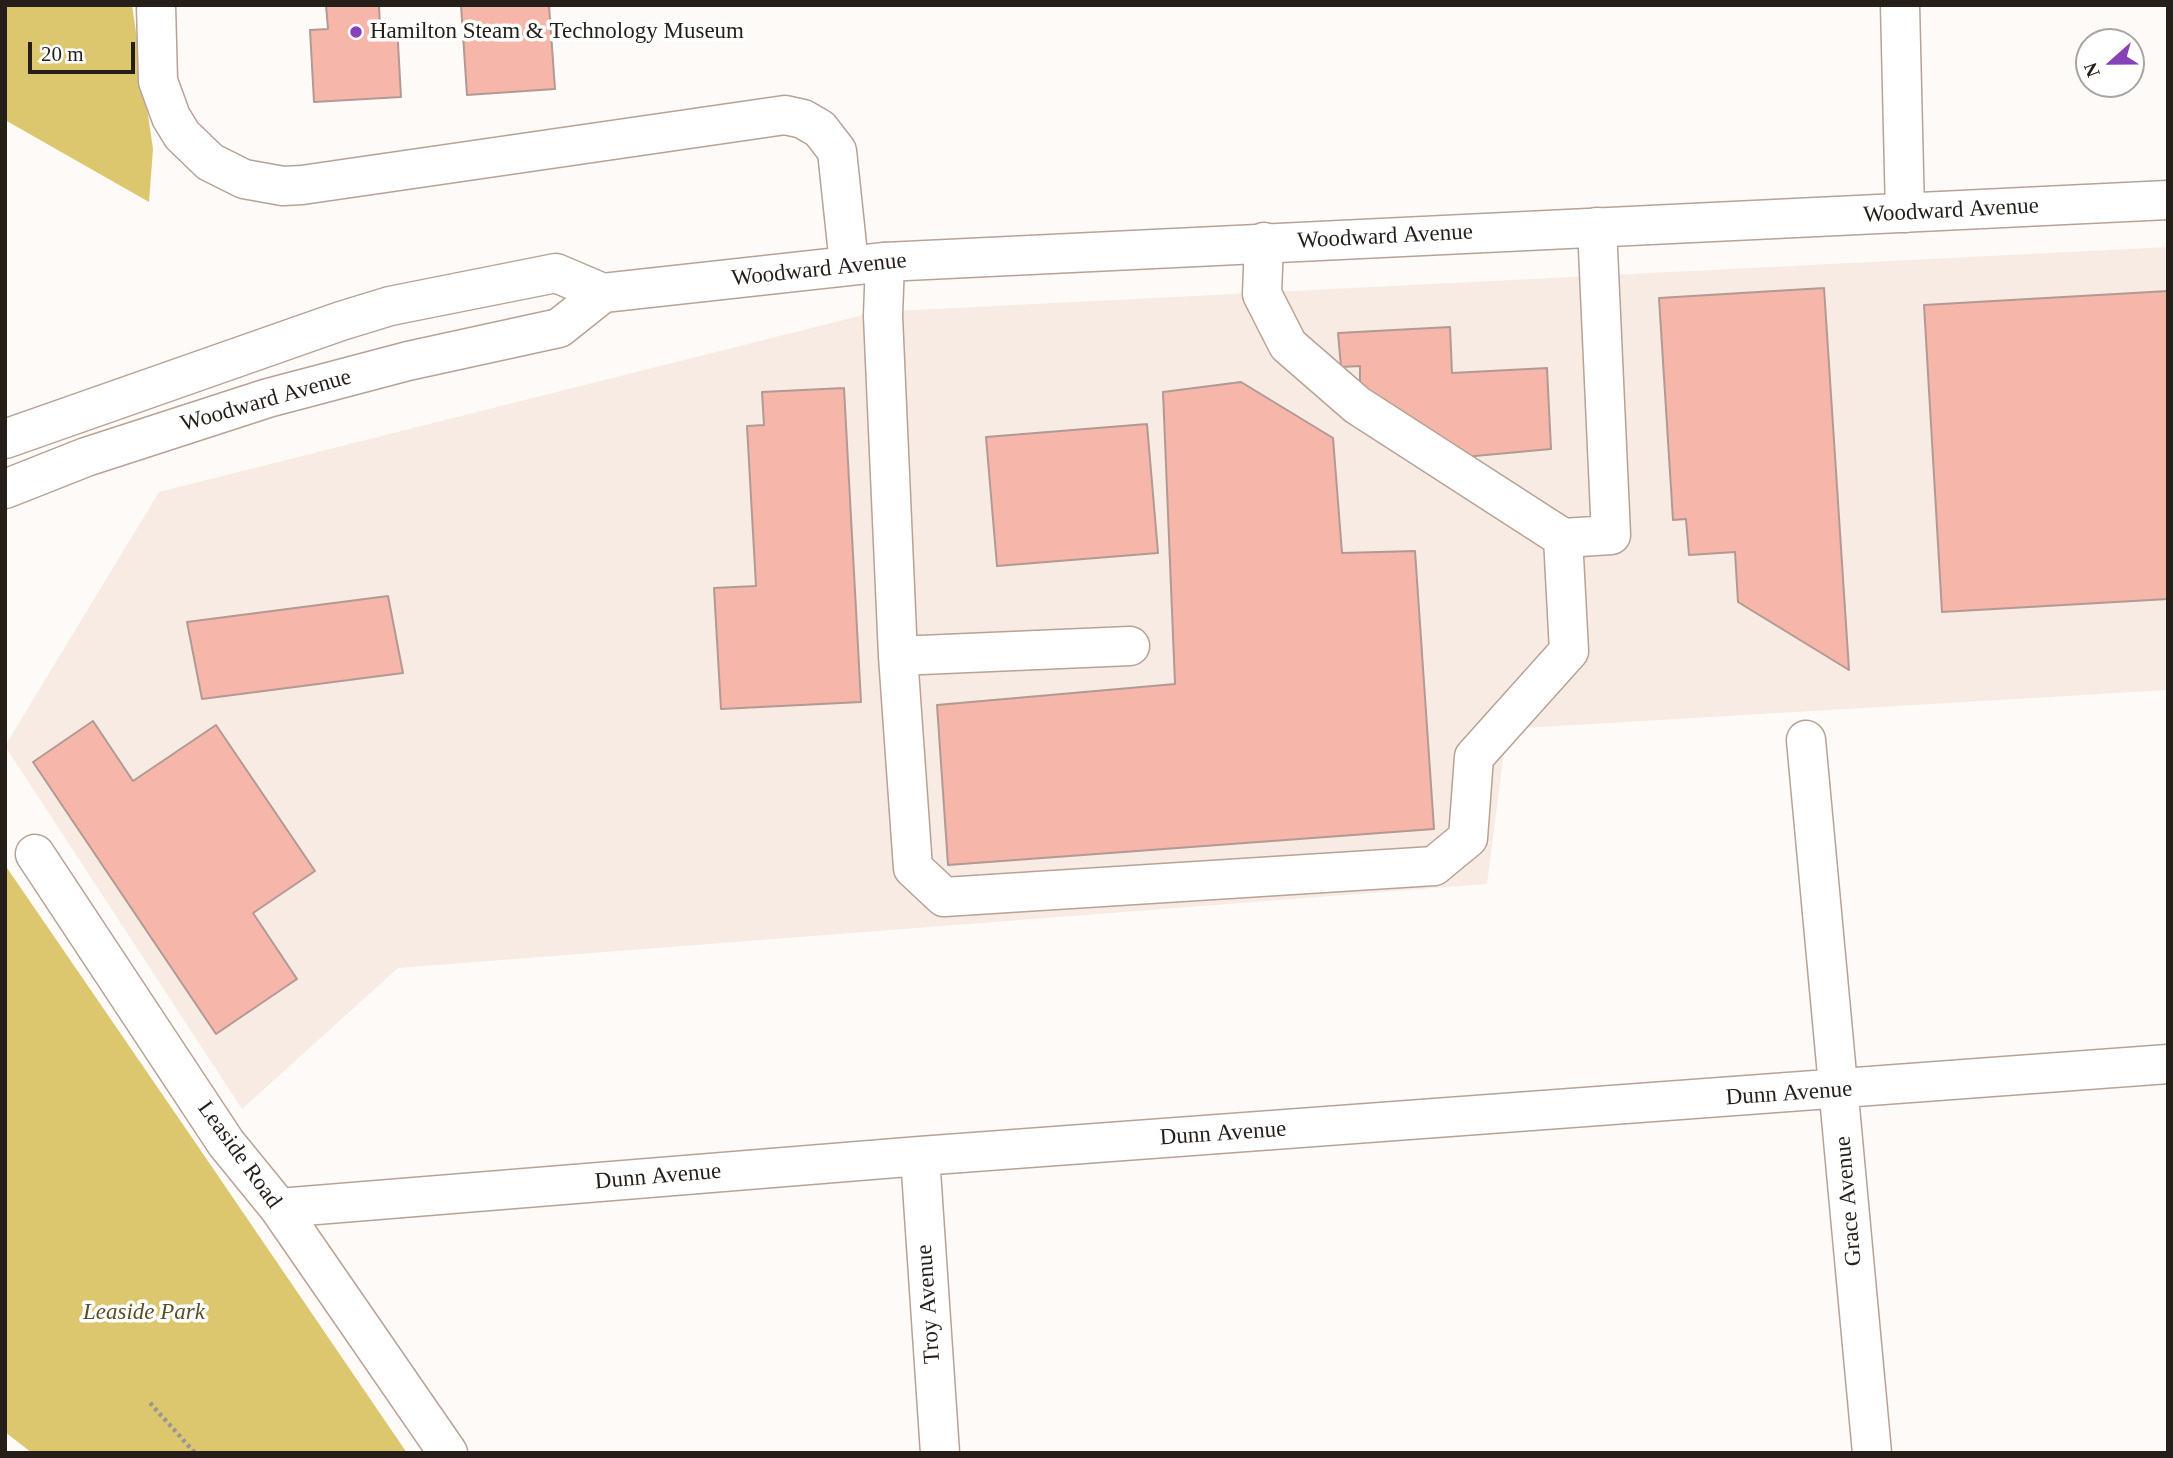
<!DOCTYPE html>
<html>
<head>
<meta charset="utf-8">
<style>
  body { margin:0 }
  #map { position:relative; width:2173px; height:1458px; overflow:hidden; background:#fefaf7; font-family:Georgia,serif }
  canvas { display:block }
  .frame { position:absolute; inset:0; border:7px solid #261e19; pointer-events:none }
  .north { position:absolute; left:2075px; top:28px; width:70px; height:70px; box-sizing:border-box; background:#fff; border:2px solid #a8a5a3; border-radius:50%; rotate:249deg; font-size:19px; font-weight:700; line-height:28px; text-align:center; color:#261e19 }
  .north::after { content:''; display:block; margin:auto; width:24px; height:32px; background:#8543b7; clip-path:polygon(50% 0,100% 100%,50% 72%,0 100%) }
  .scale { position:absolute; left:28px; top:42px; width:107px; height:32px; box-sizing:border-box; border:4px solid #261e19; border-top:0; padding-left:9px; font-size:21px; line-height:24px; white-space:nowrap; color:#261e19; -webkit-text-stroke:5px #fff; paint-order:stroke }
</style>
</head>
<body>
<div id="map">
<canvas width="2173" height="1458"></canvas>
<div class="frame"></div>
<div class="north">N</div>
<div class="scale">20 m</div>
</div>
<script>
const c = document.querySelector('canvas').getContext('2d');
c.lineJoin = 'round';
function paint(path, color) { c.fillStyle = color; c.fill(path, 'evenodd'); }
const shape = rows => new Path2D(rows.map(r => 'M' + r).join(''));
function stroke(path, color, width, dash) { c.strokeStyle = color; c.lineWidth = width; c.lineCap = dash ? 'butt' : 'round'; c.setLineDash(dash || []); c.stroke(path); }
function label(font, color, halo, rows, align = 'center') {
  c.font = font + ' Georgia,serif'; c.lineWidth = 7; c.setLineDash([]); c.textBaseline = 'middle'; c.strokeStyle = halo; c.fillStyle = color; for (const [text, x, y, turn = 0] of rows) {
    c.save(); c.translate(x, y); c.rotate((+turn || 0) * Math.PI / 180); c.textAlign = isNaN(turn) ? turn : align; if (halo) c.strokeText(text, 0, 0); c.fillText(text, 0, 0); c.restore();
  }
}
paint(shape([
  [2168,247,2168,690,1507,729,1487,884,398,968,242,1109,5,746,159,492,875,312]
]), '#f7ebe4');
paint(shape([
  [5,5,132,5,153,149,149,202,5,120],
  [5,865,197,1145,407,1453,32,1453,5,1432]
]), '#ddc76e');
const building = shape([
  [326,5,379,5,380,26,397,25,401,97,314,102,310,30,328,29,326,5],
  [461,5,549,5,555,89,467,95,461,5],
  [1824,288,1849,670,1738,602,1735,552,1689,555,1686,519,1673,520,1659,298,1824,288],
  [2168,291,2168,599,1942,612,1924,305,2168,291],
  [1450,327,1452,373,1547,368,1551,449,1464,457,1360,385,1360,366,1341,367,1338,333,1450,327],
  [1241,382,1333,438,1342,553,1415,551,1434,829,948,865,937,705,1175,684,1163,392,1241,382],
  [844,388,861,702,721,709,714,588,756,586,747,426,764,425,762,392,844,388],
  [1147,424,1158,553,997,566,986,437,1147,424],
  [388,596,403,673,202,699,187,622,388,596],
  [93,721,133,781,216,725,315,871,253,913,297,979,216,1034,33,762,93,721]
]);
paint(building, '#f6b6a9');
stroke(building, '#b39994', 2);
const minor = shape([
  [156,5,158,81,171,117,182,135,210,162,244,179,283,186,302,185,785,115,803,119,820,129,837,151,849,264],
  [1900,5,1905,213],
  [1264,242,1262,294,1288,345,1357,405,1563,538],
  [885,262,883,316,898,656,913,868,944,897,1434,866,1468,838,1474,757,1569,651,1563,538,1611,535,1597,227],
  [898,656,1130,646],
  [1806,740,1872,1453],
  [35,854,226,1143,279,1208,448,1453],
  [920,1156,940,1453],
  [279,1208,920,1156,2168,1064]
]);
const major = shape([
  [5,439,341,321,390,306,556,273,603,293,885,262,2168,200],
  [5,489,86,457,268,398,408,361,559,328,603,293]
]);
stroke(minor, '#b8a296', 41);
stroke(major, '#b8a296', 41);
stroke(shape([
  [150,1403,195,1453]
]), '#9c9692', 4.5, [3.5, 3.5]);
stroke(minor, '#fff', 38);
stroke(major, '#fff', 38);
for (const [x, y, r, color] of [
  [356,32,7,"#8543b7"]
]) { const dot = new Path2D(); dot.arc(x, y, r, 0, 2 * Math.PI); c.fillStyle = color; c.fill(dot); stroke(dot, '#fff', 2.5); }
label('23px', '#261e19', '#fff', [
  ["Hamilton Steam & Technology Museum",370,32]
], 'left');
label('23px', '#261e19', '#fff', [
  ["Woodward Avenue",1951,211,-3],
  ["Woodward Avenue",1385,237,-3],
  ["Woodward Avenue",819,270,-6],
  ["Woodward Avenue",266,401,-16],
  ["Dunn Avenue",1789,1094,-4],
  ["Dunn Avenue",1223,1134,-4],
  ["Leaside Road",239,1155,54],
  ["Dunn Avenue",658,1177,-5],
  ["Grace Avenue",1849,1201,-95],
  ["Troy Avenue",929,1304,-94]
]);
label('italic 23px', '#5b5025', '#fff', [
  ["Leaside Park",144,1313]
]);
</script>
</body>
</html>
